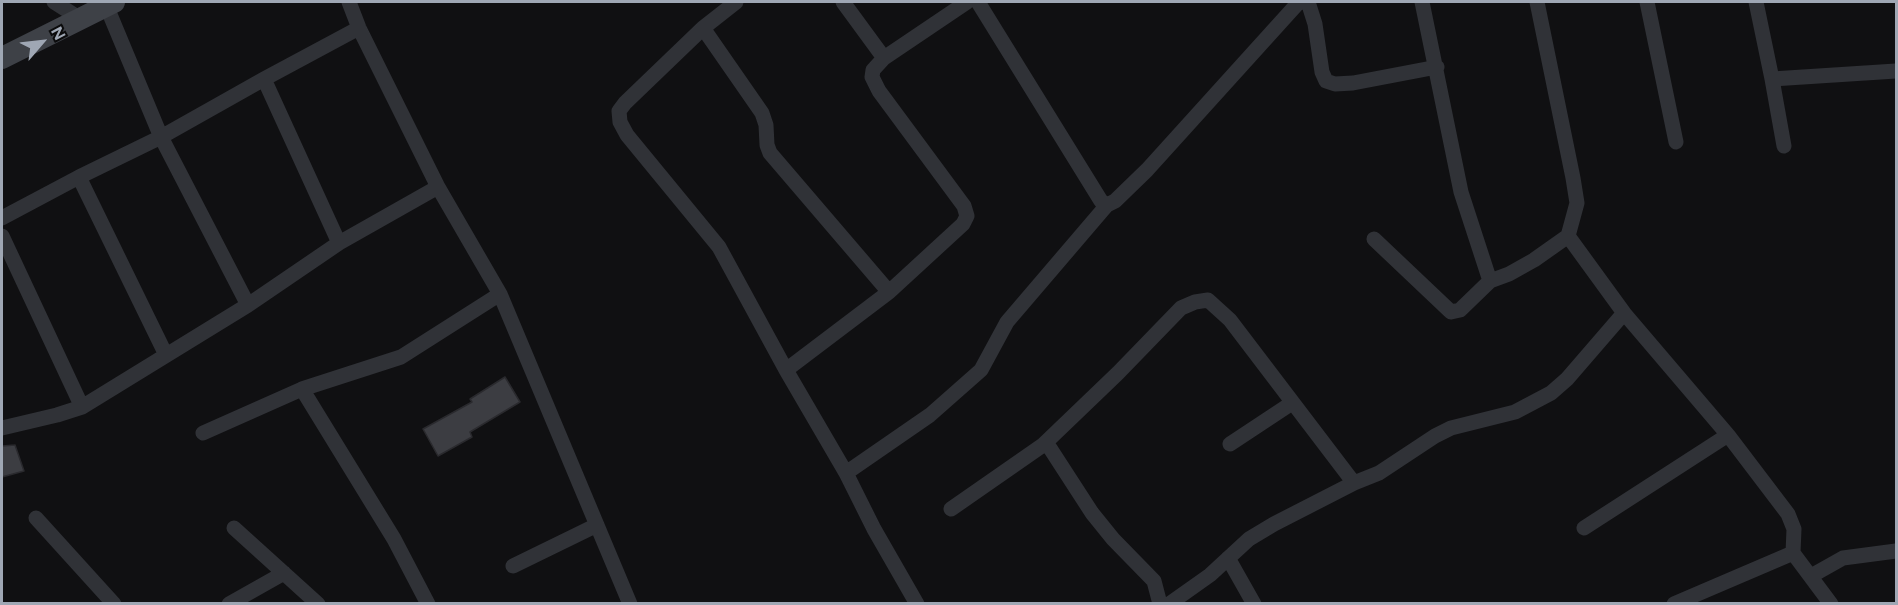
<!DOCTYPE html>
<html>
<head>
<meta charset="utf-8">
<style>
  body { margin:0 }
  #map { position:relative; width:1898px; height:605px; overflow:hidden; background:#101012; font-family:Figtree,sans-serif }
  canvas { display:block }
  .frame { position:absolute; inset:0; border:3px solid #9fa7b4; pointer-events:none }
  .north { position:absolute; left:12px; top:12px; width:60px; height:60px; -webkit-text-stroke:4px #0b0b0c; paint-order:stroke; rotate:62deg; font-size:16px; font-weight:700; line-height:24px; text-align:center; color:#9fa7b4 }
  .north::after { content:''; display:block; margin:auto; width:21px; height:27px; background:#9fa7b4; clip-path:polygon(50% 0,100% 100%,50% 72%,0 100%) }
</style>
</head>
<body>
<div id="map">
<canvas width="1898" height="605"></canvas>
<div class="frame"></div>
<div class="north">N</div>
</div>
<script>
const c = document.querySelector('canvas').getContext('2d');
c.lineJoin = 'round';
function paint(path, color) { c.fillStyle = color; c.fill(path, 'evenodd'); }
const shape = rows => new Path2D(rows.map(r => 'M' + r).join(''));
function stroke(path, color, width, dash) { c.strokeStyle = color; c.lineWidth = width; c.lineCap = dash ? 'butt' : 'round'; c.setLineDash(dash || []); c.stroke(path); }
const building = shape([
  [505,377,520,402,470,432,472,437,438,456,423,429,472,402,470,399,505,377],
  [15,445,24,471,2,477,2,446,15,445]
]);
paint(building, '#3c3d42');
stroke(building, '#2a2a2e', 1.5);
stroke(shape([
  [54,2,79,18],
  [349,2,359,28,438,187,500,294,630,604],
  [736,2,703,28,625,103,619,111,620,122,627,135,719,247,786,370],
  [843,2,884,58],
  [978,2,1101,201,1107,205,1115,201,1147,170,1299,2],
  [1304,2,1309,5,1315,24,1322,72,1326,81,1335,84,1353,83,1437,67],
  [1422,2,1461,192,1490,281,1509,274,1534,260,1568,236],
  [1537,2,1573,178,1577,203,1568,236,1624,313,1728,435,1788,514,1794,529,1793,553,1831,604],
  [1647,2,1676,142],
  [1756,2,1772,79,1896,71],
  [106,5,161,137,248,305],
  [703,28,762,113,766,125,767,145,770,153,889,292],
  [264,79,339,243],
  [1772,79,1784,146],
  [79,177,166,355],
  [2,218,79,177,161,137,264,79,359,28],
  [2,236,82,407],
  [1374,239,1451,312,1460,310,1490,281],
  [302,389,394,539,428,604],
  [2,428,57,415,82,407,248,305,339,243,438,187],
  [203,433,302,389,401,357,500,294],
  [1046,442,1092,513,1113,539,1154,581,1160,604],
  [1230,444,1292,403],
  [846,473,930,415,981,370,1007,322,1107,205],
  [951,509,1043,445,1118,373,1181,308,1195,302,1208,300,1230,320,1354,483],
  [36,518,114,604],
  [234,528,318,604],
  [1584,528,1728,435],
  [1228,558,1254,604],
  [513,566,597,525],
  [1811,576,1843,558,1896,551],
  [229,604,284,573],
  [917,604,874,529,846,473,786,370,889,292,963,224,967,216,964,206,879,91,872,77,873,70,884,58,967,2],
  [1169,604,1210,575,1249,539,1274,524,1354,483,1379,473,1435,436,1451,428,1515,412,1551,393,1567,379,1624,313],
  [1674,604,1793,553]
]), '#303237', 15);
stroke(shape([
  [2,58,114,2]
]), '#3e4147', 22);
</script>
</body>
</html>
